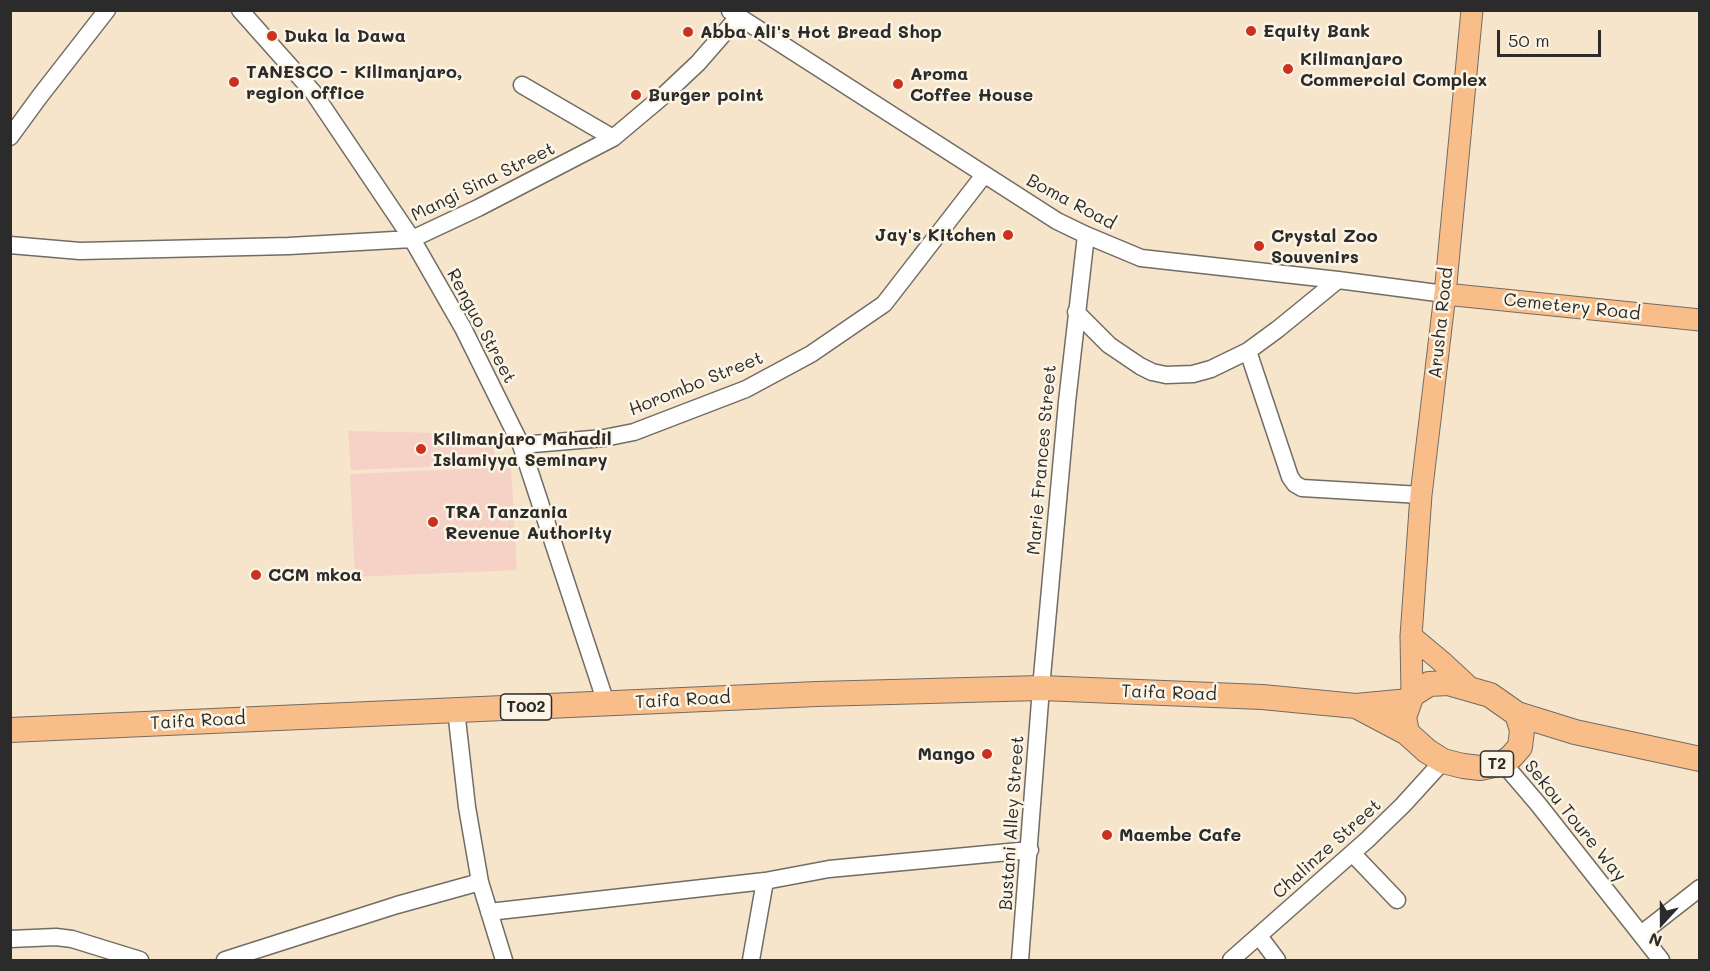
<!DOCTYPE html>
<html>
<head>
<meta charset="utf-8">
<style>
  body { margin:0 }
  #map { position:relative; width:1710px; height:971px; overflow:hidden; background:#f6e5cb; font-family:Mali,sans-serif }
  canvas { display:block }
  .frame { position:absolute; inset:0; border:12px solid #2b2b2b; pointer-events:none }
  .north { position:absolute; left:1632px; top:893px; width:60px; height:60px; -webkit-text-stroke:4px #fcf5e5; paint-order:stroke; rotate:201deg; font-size:16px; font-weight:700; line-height:24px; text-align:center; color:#2b2b2b }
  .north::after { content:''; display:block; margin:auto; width:21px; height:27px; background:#2b2b2b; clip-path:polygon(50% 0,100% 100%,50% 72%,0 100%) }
  .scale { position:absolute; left:1497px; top:30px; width:104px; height:27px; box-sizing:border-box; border:3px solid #2b2b2b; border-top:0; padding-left:8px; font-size:18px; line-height:21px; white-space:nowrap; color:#2b2b2b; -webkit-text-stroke:4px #fcf5e5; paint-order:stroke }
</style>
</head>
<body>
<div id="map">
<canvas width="1710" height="971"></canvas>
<div class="frame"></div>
<div class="north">N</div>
<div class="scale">50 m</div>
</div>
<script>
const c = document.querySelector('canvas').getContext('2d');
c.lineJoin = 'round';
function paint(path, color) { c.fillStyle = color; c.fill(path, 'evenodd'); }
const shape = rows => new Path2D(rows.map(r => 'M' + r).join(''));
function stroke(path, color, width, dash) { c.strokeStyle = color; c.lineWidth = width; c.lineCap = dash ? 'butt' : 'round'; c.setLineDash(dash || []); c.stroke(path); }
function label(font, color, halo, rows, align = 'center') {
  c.font = font + ' Mali,sans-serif'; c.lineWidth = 5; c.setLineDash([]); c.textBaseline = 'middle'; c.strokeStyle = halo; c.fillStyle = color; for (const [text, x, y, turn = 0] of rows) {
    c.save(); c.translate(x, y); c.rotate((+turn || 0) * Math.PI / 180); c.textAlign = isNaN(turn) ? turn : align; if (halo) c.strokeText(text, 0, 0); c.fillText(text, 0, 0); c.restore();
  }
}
paint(shape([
  [348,431,489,434,498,464,351,470],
  [511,467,517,570,355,577,350,474]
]), '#f6d1c5');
const minor = shape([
  [240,10,313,92,412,239,463,328,521,445,606,703],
  [730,11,1057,221,1086,235,1141,258,1338,280,1445,294],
  [522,85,613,138],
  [10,137,40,96,107,10],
  [10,245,80,251,289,246,412,239,478,208,613,138,663,96,698,63,739,16],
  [1076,312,1109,345,1140,366,1152,372,1166,375,1193,374,1211,369,1248,351,1278,329,1338,280],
  [1248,351,1290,477,1295,484,1302,488,1421,495],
  [521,445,604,438,634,432,746,389,811,354,884,304,984,175],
  [456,710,467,807,480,882,504,960],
  [1503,763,1538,804,1661,960],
  [1353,854,1397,900],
  [489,912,765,881,829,869,1030,850],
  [1641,934,1700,888],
  [1259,936,1277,960],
  [10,939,56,937,72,939,140,960],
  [225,960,397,905,480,882],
  [751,960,765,881],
  [1020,960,1041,688,1067,402,1086,235],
  [1231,960,1367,840,1403,805,1443,761]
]);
const major = shape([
  [1445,294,1700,320],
  [1411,636,1441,661,1469,687],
  [1412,695,1411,636,1421,495,1445,294,1472,10]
]);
const highway = shape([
  [1448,683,1490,695,1517,714,1522,730,1520,747,1511,757,1503,763,1480,768,1463,766,1443,761,1427,751,1407,733,1404,717,1412,695,1429,684,1448,683],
  [1356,706,1407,733],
  [1517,714,1575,732,1700,759],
  [10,730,817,694,1041,688,1262,697,1356,706,1409,701]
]);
stroke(minor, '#726c63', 19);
stroke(major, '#726c63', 23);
stroke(highway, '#726c63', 26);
stroke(minor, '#fff', 16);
stroke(major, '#f8bd88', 21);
stroke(highway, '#f8bd88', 24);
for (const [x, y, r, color] of [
  [1251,31,6,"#c8321e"],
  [688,32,6,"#c8321e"],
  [272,36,6,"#c8321e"],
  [1288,69,6,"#c8321e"],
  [234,82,6,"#c8321e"],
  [898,84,6,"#c8321e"],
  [636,95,6,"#c8321e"],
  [1008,235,6,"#c8321e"],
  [1259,246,6,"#c8321e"],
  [421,449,6,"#c8321e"],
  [433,522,6,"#c8321e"],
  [256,575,6,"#c8321e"],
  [987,754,6,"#c8321e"],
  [1107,835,6,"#c8321e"]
]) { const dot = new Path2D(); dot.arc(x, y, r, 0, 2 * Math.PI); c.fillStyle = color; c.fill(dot); stroke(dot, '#fcf5e5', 2); }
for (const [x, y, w] of [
  [526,707,51],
  [1497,764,33]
]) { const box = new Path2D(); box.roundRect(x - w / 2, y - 13, w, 26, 4.5); c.fillStyle = '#fcf5e5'; c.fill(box); stroke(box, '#2b2b2b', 1.5); }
label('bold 16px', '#2b2b2b', null, [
  ["T002",526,707],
  ["T2",1497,764]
]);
label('bold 18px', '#2b2b2b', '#fcf5e5', [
  ["Equity Bank",1263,31],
  ["Abba Ali's Hot Bread Shop",700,32],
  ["Duka la Dawa",284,36],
  ["Kilimanjaro",1300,59],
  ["Commercial Complex",1300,80],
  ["TANESCO - Kilimanjaro,",246,72],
  ["region office",246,93],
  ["Aroma",910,74],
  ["Coffee House",910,95],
  ["Burger point",648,95],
  ["Jay's Kitchen",996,235,"right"],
  ["Crystal Zoo",1271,236],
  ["Souvenirs",1271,257],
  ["Kilimanjaro Mahadil",433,439],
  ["Islamiyya Seminary",433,460],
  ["TRA Tanzania",445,512],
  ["Revenue Authority",445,533],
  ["CCM mkoa",268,575],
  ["Mango",975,754,"right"],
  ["Maembe Cafe",1119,835]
], 'left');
label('18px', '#2b2b2b', '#fcf5e5', [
  ["Mangi Sina Street",483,182,-26],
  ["Boma Road",1071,202,28],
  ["Cemetery Road",1572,307,6],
  ["Arusha Road",1441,323,-84],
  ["Renguo Street",481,326,62],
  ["Horombo Street",696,384,-22],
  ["Marie Frances Street",1042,460,-85],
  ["Taifa Road",1169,693,2],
  ["Taifa Road",683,700,-3],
  ["Taifa Road",198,721,-3],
  ["Sekou Toure Way",1575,821,51],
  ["Bustani Alley Street",1012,823,-86],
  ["Chalinze Street",1327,849,-42]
]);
</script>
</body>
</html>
